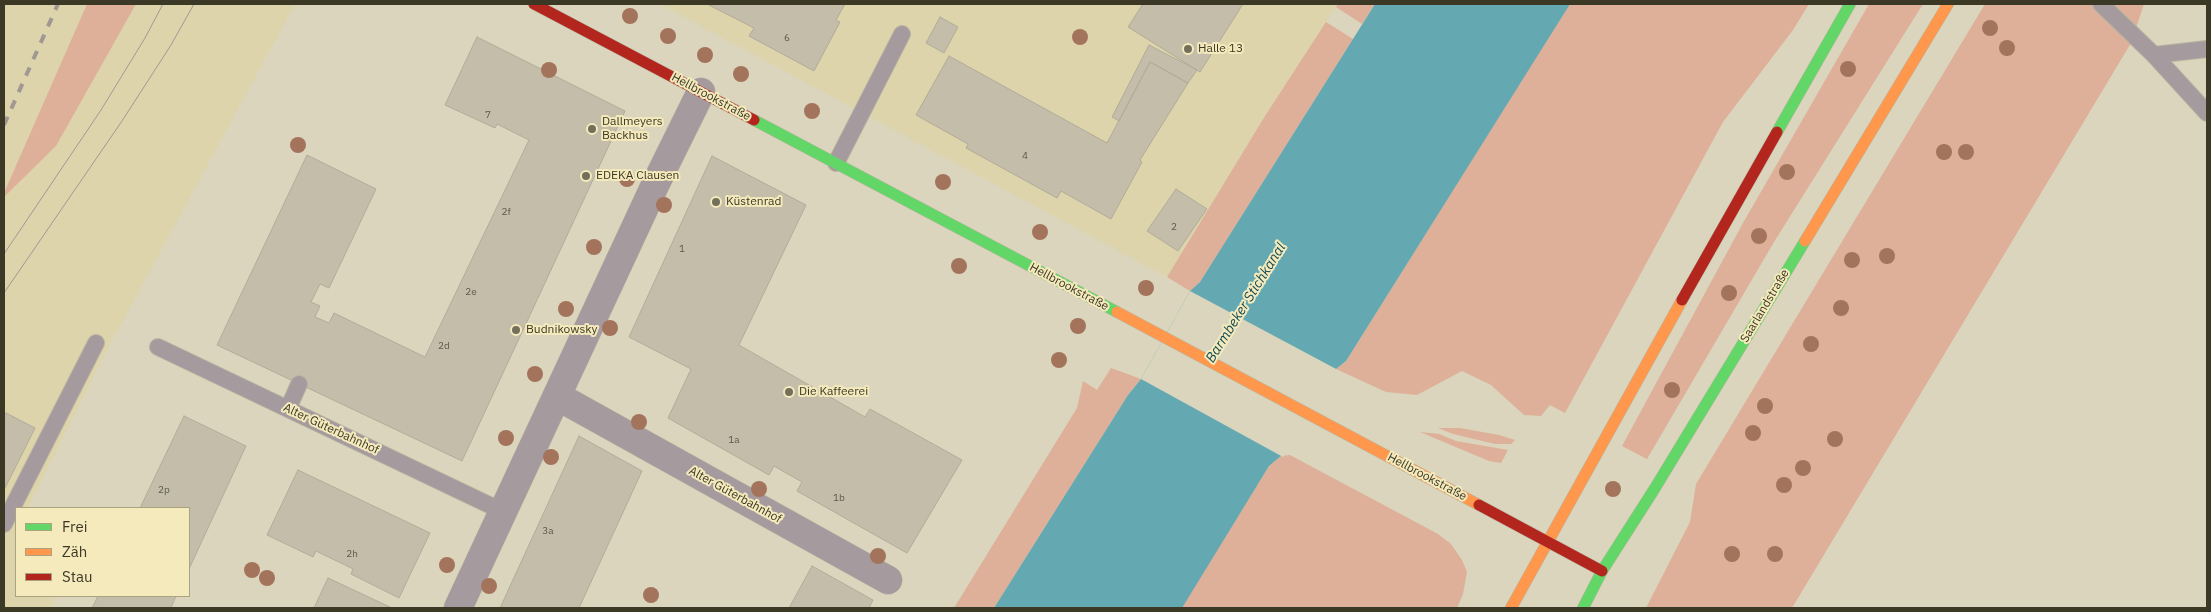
<!DOCTYPE html>
<html>
<head>
<meta charset="utf-8">
<style>
  body { margin:0 }
  #map { position:relative; width:2211px; height:612px; overflow:hidden; background:#dad5bc; font-family:"IBM Plex Sans",sans-serif }
  canvas { display:block }
  .frame { position:absolute; inset:0; border:5px solid #3c3826; pointer-events:none }
  .legend { position:absolute; left:15px; top:507px; width:175px; height:90px; box-sizing:border-box; background:#f4eabc; border:1px solid #aaa380; margin:0; padding:6px 9px; list-style:none; font-size:15px; color:#3c3826 }
  .legend li { display:flex; align-items:center; gap:10px; height:25px }
  .legend b { width:25px; border:1px solid #aaa380 }
</style>
</head>
<body>
<div id="map">
<canvas width="2211" height="612"></canvas>
<div class="frame"></div>
<ul class="legend">
<li><b style="height:6px;background:#63d668"></b>Frei</li>
<li><b style="height:6px;background:#ff974d"></b>Zäh</li>
<li><b style="height:6px;background:#b3261e"></b>Stau</li>
</ul>
</div>
<script>
const c = document.querySelector('canvas').getContext('2d');
c.lineJoin = 'round';
function paint(path, color) { c.fillStyle = color; c.fill(path, 'evenodd'); }
const shape = rows => new Path2D(rows.map(r => 'M' + r).join(''));
function stroke(path, color, width, dash) { c.strokeStyle = color; c.lineWidth = width; c.lineCap = dash ? 'butt' : 'round'; c.setLineDash(dash || []); c.stroke(path); }
function label(font, color, halo, rows, align = 'center') {
  c.font = font + ' "IBM Plex Sans",sans-serif'; c.lineWidth = 4; c.setLineDash([]); c.textBaseline = 'middle'; c.strokeStyle = halo; c.fillStyle = color; for (const [text, x, y, turn = 0] of rows) {
    c.save(); c.translate(x, y); c.rotate((+turn || 0) * Math.PI / 180); c.textAlign = isNaN(turn) ? turn : align; if (halo) c.strokeText(text, 0, 0); c.fillText(text, 0, 0); c.restore();
  }
}
paint(shape([
  [4,4,295,4,107,350,28,508,16,508,16,596,56,596,50,608,4,608],
  [660,4,1338,4,1265,116,1167,277]
]), '#ded4ac');
paint(shape([
  [87,4,136,4,56,146,4,197,4,193],
  [1338,4,1375,4,1362,24,1336,7],
  [1569,4,1809,4,1793,30,1723,122,1565,413,1550,405,1541,416,1524,415,1491,385,1462,371,1417,395,1386,392,1336,369,1346,361],
  [1869,4,1923,4,1774,242,1647,459,1622,446,1743,223],
  [1985,4,2144,4,2131,43,1792,608,1646,608,1690,522,1696,484],
  [1326,22,1353,39,1200,282,1190,291,1167,277,1265,116],
  [1111,368,1141,379,1128,395,994,608,954,608,1077,408,1083,381,1097,390],
  [1438,428,1460,428,1499,435,1515,440,1511,444,1495,444,1453,434],
  [1420,432,1439,434,1456,441,1508,450,1501,463,1489,461],
  [1290,455,1438,534,1451,544,1462,560,1467,572,1463,594,1457,608,1180,608,1269,466,1281,456]
]), '#deb099');
paint(shape([
  [1375,4,1570,4,1346,361,1336,369,1281,456,1269,466,1182,608,994,608,1128,395,1141,379,1190,291,1200,282]
]), '#64a9b2');
paint(shape([
  [1190,291,1338,370,1283,457,1141,379]
]), '#dad5bc');
const building = shape([
  [707,4,845,4,836,20,840,22,814,71,749,36,754,28,707,4],
  [1143,4,1243,4,1200,72,1128,27,1143,4],
  [940,17,958,27,944,53,926,43,940,17],
  [477,37,625,111,462,461,217,345,307,155,376,189,329,288,320,284,311,302,320,306,315,317,329,323,334,313,425,357,529,140,497,124,495,128,445,105,477,37],
  [1149,45,1197,70,1188,83,1150,62,1119,121,1112,117,1149,45],
  [949,56,1107,143,1150,62,1188,83,1140,160,1142,162,1111,219,1061,191,1057,198,966,148,968,144,916,115,949,56],
  [712,156,806,205,739,345,865,417,870,409,962,460,907,553,797,491,802,482,774,466,769,475,668,418,691,369,629,337,712,156],
  [1176,189,1207,209,1178,251,1147,231,1176,189],
  [6,413,35,428,4,490,4,415,6,413],
  [184,416,246,446,189,569,189,508,140,508,184,416],
  [579,436,642,471,579,608,500,608,579,436],
  [298,470,430,533,399,598,351,574,353,569,345,565,316,551,313,557,267,535,298,470],
  [812,566,873,600,869,608,789,608,812,566],
  [328,578,392,608,314,608,328,578],
  [98,596,176,596,171,608,92,608,98,596]
]);
paint(building, '#c4bdaa');
stroke(building, '#b2ab98', 1);
const lane = shape([
  [2101,4,2154,55,2207,113],
  [2154,55,2207,49],
  [836,163,902,34],
  [158,347,504,512],
  [288,409,299,384],
  [4,524,96,343]
]);
const street = shape([
  [557,396,888,580],
  [458,608,656,183,701,92]
]);
const fast = shape([
  [754,120,1117,312],
  [1777,132,1850,4],
  [1583,608,1602,571,1655,488,1805,241]
]);
const slow = shape([
  [1805,241,1948,4],
  [1117,312,1479,505],
  [1511,608,1682,300]
]);
const jam = shape([
  [534,4,754,120],
  [1682,300,1777,132],
  [1479,505,1602,571]
]);
stroke(lane, '#b8b4a0', 18);
stroke(street, '#b8b4a0', 29);
stroke(fast, '#b8b4a0', 12);
stroke(slow, '#b8b4a0', 12);
stroke(jam, '#b8b4a0', 12);
stroke(lane, '#a59a9e', 16);
stroke(street, '#a59a9e', 28);
stroke(fast, '#63d668', 11);
stroke(slow, '#ff974d', 11);
stroke(jam, '#b3261e', 11);
stroke(shape([
  [4,254,101,110,145,38,163,4],
  [4,293,122,121,171,45,194,4]
]), '#a09993', 1);
stroke(shape([
  [4,125,58,4]
]), '#a09993', 4, [9, 9]);
c.fillStyle = '#a3745b';
for (const [x, y] of [
  [630,16],
  [1990,28],
  [668,36],
  [1080,37],
  [2007,48],
  [705,55],
  [1848,69],
  [549,70],
  [741,74],
  [812,111],
  [298,145],
  [1944,152],
  [1966,152],
  [1787,172],
  [627,179],
  [943,182],
  [664,205],
  [1040,232],
  [1759,236],
  [594,247],
  [1887,256],
  [1852,260],
  [959,266],
  [1146,288],
  [1729,293],
  [1841,308],
  [566,309],
  [1078,326],
  [610,328],
  [1811,344],
  [1059,360],
  [535,374],
  [1672,390],
  [1765,406],
  [639,422],
  [1753,433],
  [506,438],
  [1835,439],
  [551,457],
  [1803,468],
  [1784,485],
  [759,489],
  [1613,489],
  [1732,554],
  [1775,554],
  [878,556],
  [447,565],
  [252,570],
  [267,578],
  [489,586],
  [651,595]
]) { c.beginPath(); c.arc(x, y, 8, 0, 2 * Math.PI); c.fill(); }
for (const [x, y, r, color] of [
  [1188,49,5,"#736f5a"],
  [592,129,5,"#736f5a"],
  [586,176,5,"#736f5a"],
  [716,202,5,"#736f5a"],
  [516,330,5,"#736f5a"],
  [789,392,5,"#736f5a"]
]) { const dot = new Path2D(); dot.arc(x, y, r, 0, 2 * Math.PI); c.fillStyle = color; c.fill(dot); stroke(dot, '#f4eabc', 2); }
label('10px', '#5f5a48', null, [
  ["6",787,38],
  ["7",488,115],
  ["4",1025,156],
  ["2f",506,212],
  ["2",1174,227],
  ["1",682,249],
  ["2e",471,292],
  ["2d",444,346],
  ["1a",734,440],
  ["2p",164,490],
  ["1b",839,498],
  ["3a",548,531],
  ["2h",352,554]
]);
label('12px', '#3c3826', '#f4eabc', [
  ["Halle 13",1198,49],
  ["Dallmeyers",602,122],
  ["Backhus",602,136],
  ["EDEKA Clausen",596,176],
  ["Küstenrad",726,202],
  ["Budnikowsky",526,330],
  ["Die Kaffeerei",799,392]
], 'left');
label('12px', '#3c3826', '#f4eabc', [
  ["Hellbrookstraße",711,97,28],
  ["Hellbrookstraße",1069,287,28],
  ["Saarlandstraße",1765,306,-59],
  ["Alter Güterbahnhof",331,429,25],
  ["Hellbrookstraße",1427,477,28],
  ["Alter Güterbahnhof",735,495,29]
]);
label('italic 14px', '#114a56', '#f4eabc', [
  ["Barmbeker Stichkanal",1246,303,-58]
]);
</script>
</body>
</html>
